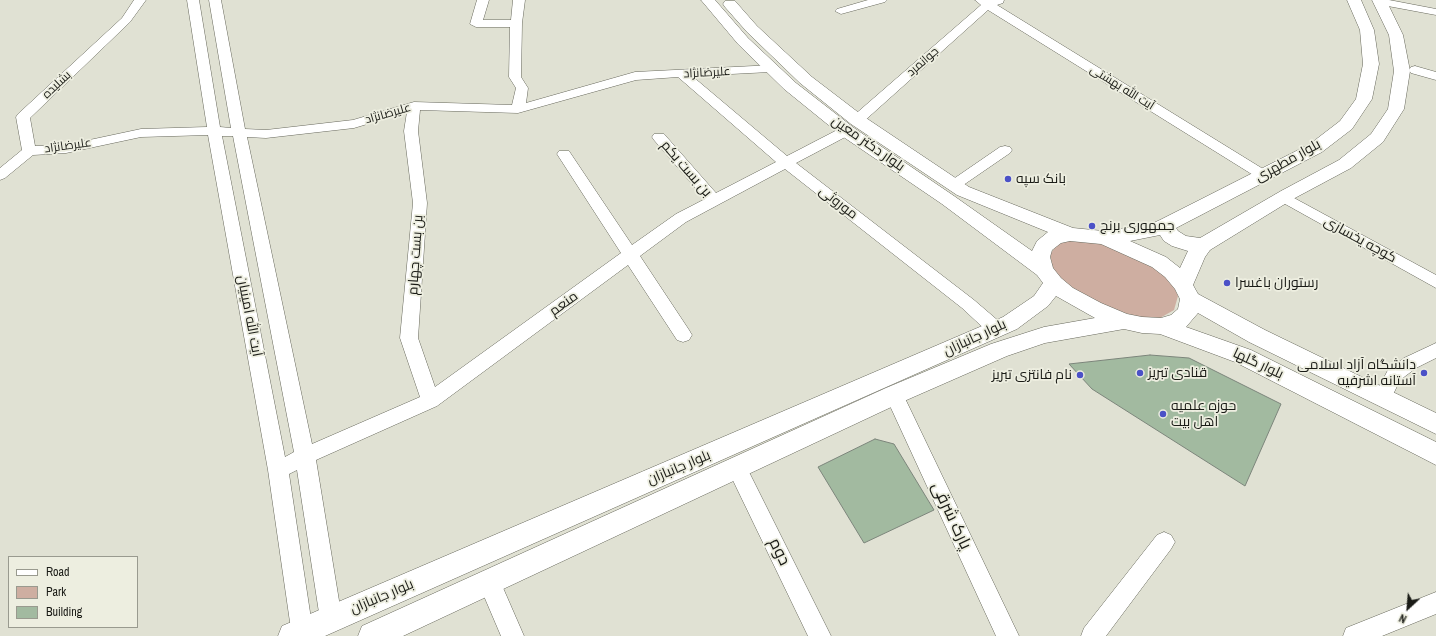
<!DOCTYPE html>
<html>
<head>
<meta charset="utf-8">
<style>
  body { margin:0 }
  #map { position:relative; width:1436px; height:636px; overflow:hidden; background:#e0e1d3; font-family:"Archivo Narrow",sans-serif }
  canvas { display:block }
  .legend { position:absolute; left:8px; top:556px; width:130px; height:72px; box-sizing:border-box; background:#edeee0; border:1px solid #999a8f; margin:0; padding:5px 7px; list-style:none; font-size:12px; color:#1a1b16 }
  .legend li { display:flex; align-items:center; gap:8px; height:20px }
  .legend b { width:20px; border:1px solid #999a8f }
  .north { position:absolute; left:1388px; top:588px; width:40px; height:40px; -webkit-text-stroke:3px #edeee0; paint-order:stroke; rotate:206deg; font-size:11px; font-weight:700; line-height:16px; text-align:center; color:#1a1b16 }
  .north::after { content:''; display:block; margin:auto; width:14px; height:18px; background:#1a1b16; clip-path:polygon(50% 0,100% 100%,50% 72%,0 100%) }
</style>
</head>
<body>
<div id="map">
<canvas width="1436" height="636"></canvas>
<ul class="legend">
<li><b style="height:5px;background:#fff"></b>Road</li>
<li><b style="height:11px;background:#ceaea1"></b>Park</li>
<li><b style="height:11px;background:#a2baa0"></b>Building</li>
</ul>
<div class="north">N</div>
</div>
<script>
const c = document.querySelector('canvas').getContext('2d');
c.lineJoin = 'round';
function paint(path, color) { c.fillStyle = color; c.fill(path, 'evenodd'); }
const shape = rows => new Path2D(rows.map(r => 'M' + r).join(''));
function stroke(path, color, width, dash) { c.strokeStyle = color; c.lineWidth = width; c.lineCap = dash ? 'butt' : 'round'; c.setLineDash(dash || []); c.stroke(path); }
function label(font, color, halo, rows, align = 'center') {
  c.font = font + ' "Archivo Narrow",Cairo,sans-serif'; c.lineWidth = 3.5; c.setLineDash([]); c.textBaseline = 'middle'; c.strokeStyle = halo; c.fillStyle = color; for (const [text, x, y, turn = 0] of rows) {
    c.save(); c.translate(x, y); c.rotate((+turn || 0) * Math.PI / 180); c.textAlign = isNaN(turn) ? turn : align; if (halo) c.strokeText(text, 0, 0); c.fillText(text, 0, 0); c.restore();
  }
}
paint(shape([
  [1072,239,1089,241,1112,247,1160,271,1173,284,1178,296,1174,310,1160,318,1139,317,1114,310,1090,300,1069,286,1053,270,1050,254,1058,244]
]), '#ceaea1');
const building = shape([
  [1150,355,1189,358,1281,404,1245,486,1092,389,1069,364,1150,355],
  [875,439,894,444,934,510,864,543,818,467,875,439]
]);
paint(building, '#a2baa0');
stroke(building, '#7c857b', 1);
const minor = shape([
  [134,0,146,0,130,22,30,118,35,146,66,145,141,129,207,127,187,0,199,0,220,127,231,128,209,0,221,0,245,129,266,130,353,120,414,102,512,105,516,88,509,77,510,27,476,27,470,24,477,0,489,0,483,20,511,20,513,0,525,0,522,23,521,77,528,88,526,103,635,72,774,65,776,68,770,72,692,76,787,156,841,128,851,128,853,131,851,134,796,163,974,300,1002,324,1005,329,1002,334,996,336,990,334,962,308,785,169,686,222,640,256,689,330,692,335,689,340,683,342,677,340,628,265,437,406,316,460,342,619,339,627,331,630,323,627,320,619,297,470,289,474,313,632,312,636,292,636,268,470,208,135,141,137,66,153,33,155,5,178,0,180,0,168,22,150,16,117,18,114,122,18,134,0],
  [678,77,776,162,716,193,664,134,654,134,652,137,654,140,705,199,676,214,632,245,569,151,559,151,557,154,621,253,435,387,418,338,427,203,418,131,420,110,518,113,636,80,678,77],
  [407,112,404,131,413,203,400,338,420,397,312,444,247,137,266,138,354,128,407,112],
  [222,136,233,136,294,452,285,457,222,136],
  [868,0,887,0,885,2,841,14,835,11,837,9,868,0],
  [975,0,1004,0,1003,3,997,5,1268,172,1270,175,1268,178,1258,178,988,10,862,123,852,123,850,120,852,117,981,5,975,0],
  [1377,0,1389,0,1436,9,1436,15,1377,4,1375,2,1377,0],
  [1415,66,1436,72,1436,80,1411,73,1409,70,1411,67,1415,66],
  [1005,146,1010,147,1012,150,1010,153,959,188,949,188,947,185,949,182,1000,147,1005,146],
  [1283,192,1436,275,1436,288,1278,200,1276,197,1278,194,1283,192],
  [1436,343,1436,358,1416,368,1400,380,1389,403,1382,406,1375,403,1373,398,1388,370,1404,358,1436,343],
  [894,387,901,390,1019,636,996,636,885,395,887,390,894,387],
  [737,459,744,462,831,636,808,636,727,468,730,462,737,459],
  [1164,532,1171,535,1175,542,1171,549,1106,636,1081,636,1084,628,1157,535,1164,532],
  [489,571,497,574,524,636,501,636,478,582,481,574,489,571],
  [1436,592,1436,614,1382,636,1343,636,1346,628,1436,592]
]);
const major = shape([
  [701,0,715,0,748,38,796,83,854,128,954,196,1032,251,1037,241,1048,232,957,195,851,124,800,83,747,32,725,7,723,4,725,1,735,1,757,26,812,77,863,116,969,187,1073,228,1103,231,1149,225,1160,220,1310,144,1340,121,1356,99,1363,64,1360,30,1347,0,1361,0,1374,30,1379,64,1372,99,1352,129,1322,152,1176,228,1178,231,1186,236,1200,238,1281,191,1339,160,1371,134,1388,109,1394,71,1389,35,1372,0,1386,0,1403,35,1410,71,1404,109,1383,142,1351,168,1293,199,1210,250,1205,257,1193,285,1198,294,1265,330,1436,413,1436,434,1249,342,1198,313,1186,327,1251,350,1436,442,1436,465,1235,362,1160,334,1142,333,1124,329,1045,343,1007,356,902,402,403,636,358,636,362,626,886,388,991,344,1044,327,1095,318,1056,296,1048,306,1017,329,325,636,278,636,282,626,1003,317,1034,296,1043,283,1037,275,942,204,842,136,784,89,738,44,701,0],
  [1160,235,1164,241,1172,246,1188,251,1180,268,1166,257,1130,241,1160,235],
  [1070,241,1101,244,1152,267,1165,277,1175,289,1180,299,1178,309,1171,315,1161,318,1142,317,1127,314,1101,303,1073,288,1061,278,1053,268,1050,257,1052,250,1061,243,1070,241]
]);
stroke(minor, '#67685c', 1);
stroke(major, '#67685c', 1);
paint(minor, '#fff');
paint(major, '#fff');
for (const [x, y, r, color] of [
  [1008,179,4,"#4b51c7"],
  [1092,226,4,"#4b51c7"],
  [1227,283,4,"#4b51c7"],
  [1140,373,4,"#4b51c7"],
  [1424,373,4,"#4b51c7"],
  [1080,375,4,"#4b51c7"],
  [1163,414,4,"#4b51c7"]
]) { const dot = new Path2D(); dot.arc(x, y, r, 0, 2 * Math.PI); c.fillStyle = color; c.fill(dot); stroke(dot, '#edeee0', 1.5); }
label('12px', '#1a1b16', '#edeee0', [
  ["جوانمرد",923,62,-41],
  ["علیرضانژاد",707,73,-3],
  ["بشلیده",57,85,-43],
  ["آیت الله بهشتی",1122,88,32],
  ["علیرضانژاد",388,114,-16],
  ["علیرضانژاد",68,146,-8]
]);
label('14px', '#1a1b16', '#edeee0', [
  ["بلوار دکتر معین",868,144,35],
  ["بلوار مطهری",1288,161,-29],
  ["بن بست یکم",686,169,49],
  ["موروثی",838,203,38],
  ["کوچه یخسازی",1360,240,29],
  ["بن بست چهارم",416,255,-86],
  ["منعم",564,304,-36],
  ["آیت الله امینیان",249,316,79],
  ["بلوار جانبازان",975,338,-25],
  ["بلوار گلها",1258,364,25],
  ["بلوار جانبازان",679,468,-23],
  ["بلوار جانبازان",382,597,-23]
]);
label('14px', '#1a1b16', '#edeee0', [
  ["بانک سپه",1016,179],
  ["جمهوری برنج",1100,226],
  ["رستوران باغسرا",1235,283],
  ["دانشگاه آزاد اسلامی",1416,365,"right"],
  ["آستانه اشرفیه",1416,381,"right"],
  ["قنادی تبریز",1148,373],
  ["نام فانتزی تبریز",1072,375,"right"],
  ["حوزه علمیه",1171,406],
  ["اهل بیت",1171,422]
], 'left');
label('17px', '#1a1b16', '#edeee0', [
  ["پارک شرقی",951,516,65],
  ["دوم",779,552,64]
]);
</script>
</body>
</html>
